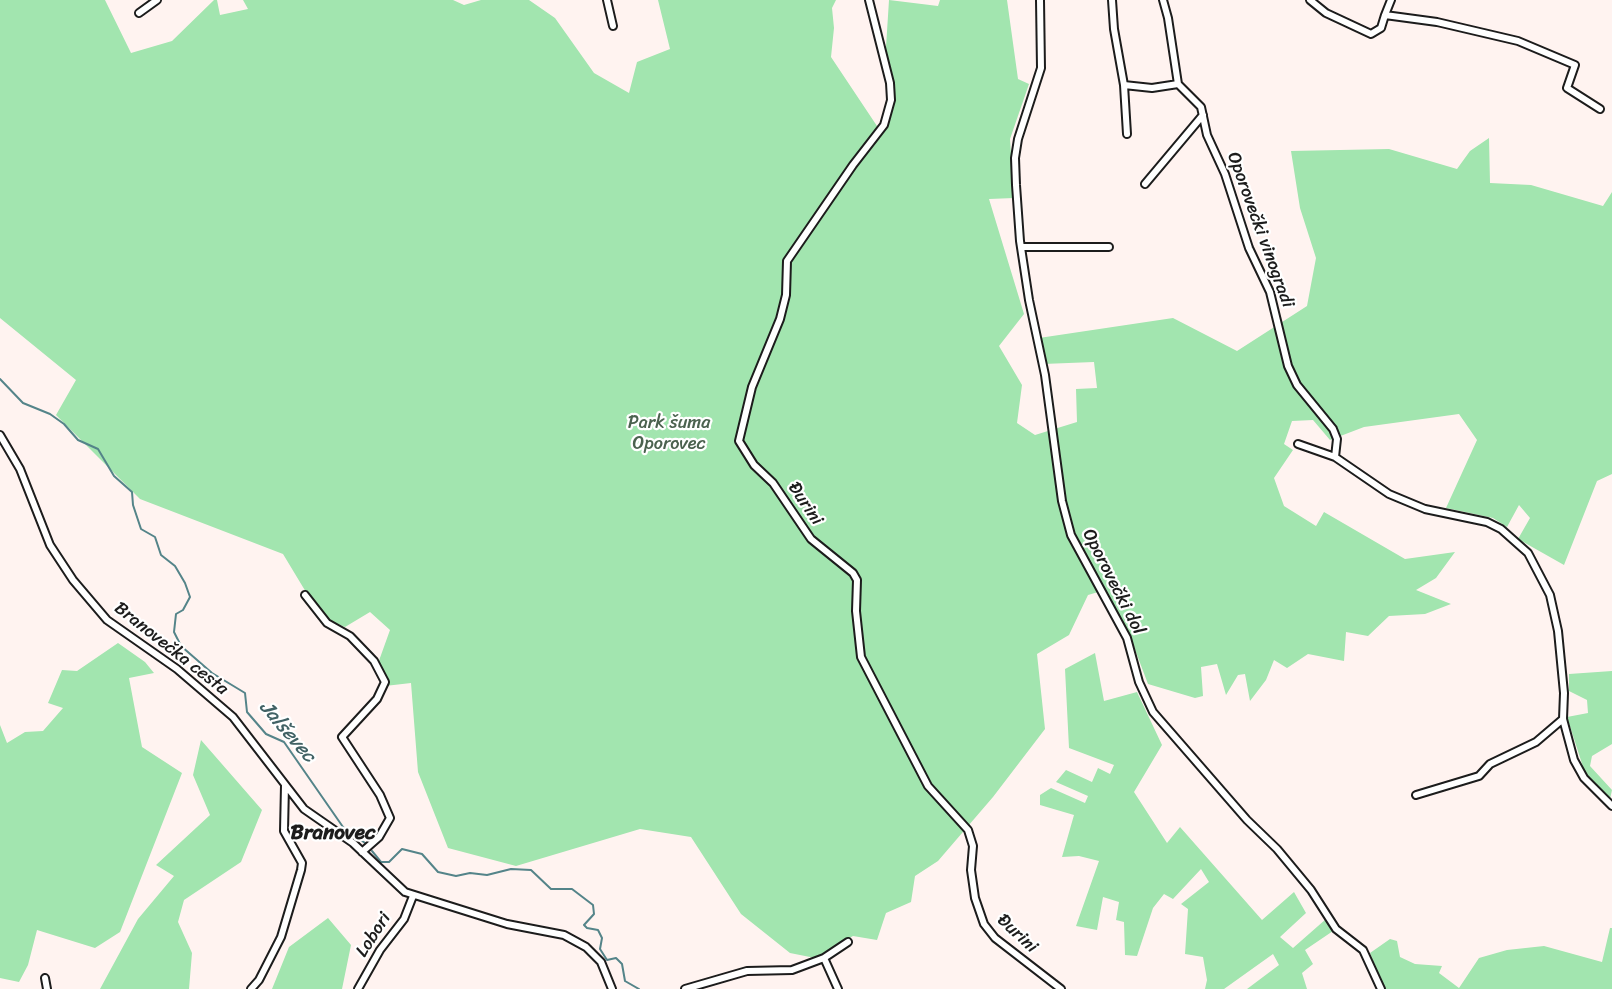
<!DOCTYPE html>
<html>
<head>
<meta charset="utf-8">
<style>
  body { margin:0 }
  canvas { display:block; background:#fff3f0 }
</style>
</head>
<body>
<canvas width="1612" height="989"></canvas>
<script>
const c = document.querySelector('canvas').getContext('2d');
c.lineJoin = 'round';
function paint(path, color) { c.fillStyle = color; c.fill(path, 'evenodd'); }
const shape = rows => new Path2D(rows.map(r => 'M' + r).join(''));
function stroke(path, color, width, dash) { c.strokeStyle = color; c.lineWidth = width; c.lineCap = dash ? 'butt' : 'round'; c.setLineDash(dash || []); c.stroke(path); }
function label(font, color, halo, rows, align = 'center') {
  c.font = font + ' Sriracha,sans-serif'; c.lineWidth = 4.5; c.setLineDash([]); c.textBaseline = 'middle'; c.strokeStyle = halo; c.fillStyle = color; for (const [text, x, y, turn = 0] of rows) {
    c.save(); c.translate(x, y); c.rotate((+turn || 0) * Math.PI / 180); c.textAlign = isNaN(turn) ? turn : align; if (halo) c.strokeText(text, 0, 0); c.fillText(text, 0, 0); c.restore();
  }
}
paint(shape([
  [0,0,105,0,131,53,172,41,214,0,217,0,220,15,248,9,243,0,453,0,464,5,481,0,529,0,555,18,594,73,629,93,637,62,670,49,658,0,836,0,832,8,834,28,831,57,879,129,887,104,885,63,889,0,938,6,940,0,1007,0,1018,79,1029,84,1010,139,1014,198,989,199,1024,314,999,346,1022,385,1017,423,1035,435,1077,422,1076,389,1097,388,1094,362,1043,364,1039,338,1173,318,1237,351,1307,306,1316,258,1300,208,1291,151,1389,149,1457,169,1470,151,1489,138,1490,183,1531,185,1603,206,1612,192,1612,474,1597,481,1564,565,1518,539,1530,518,1519,505,1507,527,1493,518,1446,508,1477,440,1459,414,1364,427,1330,440,1313,420,1292,421,1284,444,1293,450,1274,478,1284,506,1316,526,1324,512,1405,559,1455,552,1436,578,1416,590,1451,604,1425,614,1389,616,1368,636,1346,632,1344,661,1308,654,1287,668,1274,660,1266,680,1250,701,1245,674,1238,675,1226,695,1217,664,1201,667,1203,696,1195,698,1148,684,1131,639,1105,590,1088,595,1069,635,1037,654,1045,729,993,797,938,861,915,876,911,902,886,913,877,940,853,936,815,958,790,953,741,914,691,837,640,829,516,866,448,848,418,772,411,683,385,686,376,669,390,630,370,612,345,627,321,617,283,554,140,499,56,415,76,380,0,318],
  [118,643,145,662,154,673,129,678,142,747,182,773,120,932,95,948,37,930,28,965,19,982,0,978,0,725,7,743,25,732,43,731,63,708,48,703,62,670,77,671],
  [1095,653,1104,701,1137,692,1162,745,1134,792,1167,843,1180,827,1262,920,1294,892,1306,913,1280,937,1293,948,1326,919,1333,931,1305,950,1313,964,1302,973,1307,989,1247,989,1279,965,1273,954,1224,989,1205,989,1207,980,1203,957,1185,954,1188,909,1181,904,1209,882,1201,869,1173,899,1164,894,1153,908,1137,956,1125,955,1124,922,1116,920,1119,902,1103,897,1097,930,1076,926,1099,861,1079,856,1062,857,1074,815,1040,805,1040,795,1051,788,1085,803,1088,796,1056,782,1066,770,1092,782,1098,768,1110,774,1114,765,1069,748,1065,669],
  [1612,671,1612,744,1592,756,1590,766,1612,790,1610,799,1585,773,1567,717,1588,713,1587,700,1569,691,1569,674],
  [201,740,262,810,241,862,184,900,178,922,192,953,189,989,100,989,138,919,174,876,156,865,210,815,193,775],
  [328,918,351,945,342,989,272,989,289,947],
  [1610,928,1612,928,1612,989,1384,989,1370,953,1390,939,1397,941,1400,957,1415,964,1442,966,1439,973,1459,988,1479,958,1507,950,1544,946,1602,962]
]), '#a2e5af');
stroke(shape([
  [0,379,23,403,50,414,64,424,78,440,98,449,114,476,132,492,133,505,141,529,155,537,161,555,175,566,185,583,190,597,183,610,176,614,174,632,181,646,212,673,245,693,247,712,266,734,284,742,343,827,365,843],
  [372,851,381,862,389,862,402,849,422,854,438,872,456,876,470,873,487,875,511,869,531,870,551,889,572,889,593,905,594,914,584,925,587,928,598,930,602,938,600,949,607,960,616,958,622,964,625,981,639,989]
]), '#548489', 2);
const minor = shape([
  [607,0,613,26],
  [869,0,890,83,891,100,884,125,853,165,787,261,786,295,780,319,752,387,739,441,754,465,773,483,811,539,853,573,857,580,856,611,861,657,928,786,968,830,973,846,971,870,975,898,984,924,995,938,1061,989],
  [1040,0,1041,68,1018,139,1015,158,1016,185,1020,241,1029,300,1045,375,1062,501,1071,535,1127,638,1139,682,1153,712,1247,820,1277,849,1311,890,1336,929,1363,950,1381,989],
  [1112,0,1114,29,1124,85,1152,88,1178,84],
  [1163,0,1168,18,1178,84,1201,107,1207,135,1225,174,1249,248,1270,292,1288,366,1297,385,1333,429,1337,439,1335,457,1389,494,1425,509,1487,522,1501,529,1528,553,1550,595,1558,631,1564,693,1563,719,1574,760,1584,778,1612,806],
  [1310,0,1326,13,1371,34,1381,28,1385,15,1437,22,1518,41,1575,65,1567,88,1600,109],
  [139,13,157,0],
  [1385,15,1391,0],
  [1124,85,1127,134],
  [1145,184,1203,115],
  [1021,247,1109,247],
  [0,435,20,469,50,545,73,580,107,620,177,669,233,717,304,809,353,843,405,892,507,924,564,935,586,947,601,962,612,989],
  [1298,444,1335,457],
  [305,595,327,623,350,636,374,661,385,682,377,699,342,737,380,795,390,818,379,837,362,852],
  [1416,795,1479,776,1490,764,1536,742,1563,719],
  [824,958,838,989],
  [45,978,47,989],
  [251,989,259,980,281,937,301,870,302,863,284,831,285,785],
  [358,989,380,950,404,919,413,896],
  [685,989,747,971,792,970,824,958,848,942]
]);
stroke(minor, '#1c1c1c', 10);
stroke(minor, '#fff', 6);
label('18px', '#1c1c1c', '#fff', [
  ["Oporovečki vinogradi",1260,230,70],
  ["Đurini",805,504,56],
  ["Oporovečki dol",1113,582,63],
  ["Branovečka cesta",171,649,38],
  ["Đurini",1017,934,43],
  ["Lobori",374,935,-57]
]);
label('18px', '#4b624f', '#fff', [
  ["Park šuma",669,423],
  ["Oporovec",669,444]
]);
label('italic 20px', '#416265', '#fff', [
  ["Jalševec",287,732,49]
]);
label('bold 21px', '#1c1c1c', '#fff', [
  ["Branovec",333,834]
]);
</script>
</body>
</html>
